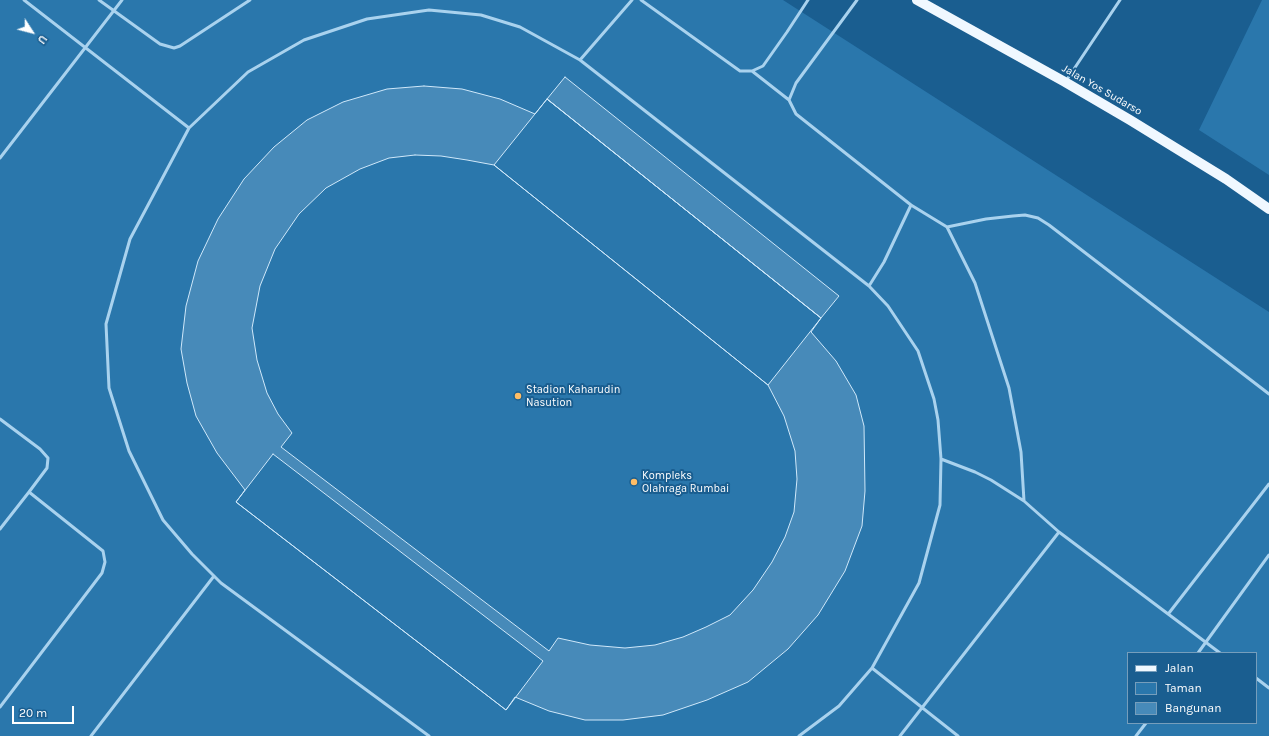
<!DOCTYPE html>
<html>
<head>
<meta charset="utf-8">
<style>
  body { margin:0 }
  #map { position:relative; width:1269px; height:736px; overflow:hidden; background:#1a5e90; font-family:Karla,sans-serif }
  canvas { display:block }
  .legend { position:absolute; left:1127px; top:652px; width:130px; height:72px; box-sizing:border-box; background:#1a5e90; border:1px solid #769ebc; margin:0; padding:5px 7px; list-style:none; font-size:12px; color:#fff }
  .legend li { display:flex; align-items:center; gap:8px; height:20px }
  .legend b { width:20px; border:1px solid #769ebc }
  .north { position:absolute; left:12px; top:12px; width:40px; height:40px; -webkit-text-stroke:3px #1a5e90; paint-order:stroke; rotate:126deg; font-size:11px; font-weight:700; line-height:16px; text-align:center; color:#fff }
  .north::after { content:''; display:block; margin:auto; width:14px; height:18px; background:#fff; clip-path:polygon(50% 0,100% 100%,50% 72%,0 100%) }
  .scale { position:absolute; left:12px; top:706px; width:62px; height:18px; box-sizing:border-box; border:2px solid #fff; border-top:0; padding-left:5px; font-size:12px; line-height:14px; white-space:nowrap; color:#fff; -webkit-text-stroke:3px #1a5e90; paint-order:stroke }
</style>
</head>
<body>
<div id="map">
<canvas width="1269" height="736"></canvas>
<ul class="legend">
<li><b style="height:5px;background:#f0f8ff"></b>Jalan</li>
<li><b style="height:11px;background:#2a77ac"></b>Taman</li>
<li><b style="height:11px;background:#478ab9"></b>Bangunan</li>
</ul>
<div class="north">U</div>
<div class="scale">20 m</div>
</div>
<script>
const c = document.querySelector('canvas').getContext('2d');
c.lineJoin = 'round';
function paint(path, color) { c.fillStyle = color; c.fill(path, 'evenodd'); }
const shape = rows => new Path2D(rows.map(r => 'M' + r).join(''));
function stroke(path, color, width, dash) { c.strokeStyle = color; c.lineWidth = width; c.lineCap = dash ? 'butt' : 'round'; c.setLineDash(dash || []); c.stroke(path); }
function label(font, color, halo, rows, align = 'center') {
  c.font = font + ' Karla,sans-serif'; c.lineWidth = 4; c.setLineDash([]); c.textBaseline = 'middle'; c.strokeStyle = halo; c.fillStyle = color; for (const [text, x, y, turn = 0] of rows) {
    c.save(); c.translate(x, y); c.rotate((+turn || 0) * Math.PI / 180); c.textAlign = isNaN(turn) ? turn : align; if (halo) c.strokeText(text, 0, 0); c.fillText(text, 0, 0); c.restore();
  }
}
paint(shape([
  [0,0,783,0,1269,312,1269,736,0,736],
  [1128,653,1256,653,1256,723,1128,723],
  [1262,0,1269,0,1269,175,1199,130]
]), '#2a77ac');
const building = shape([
  [565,77,839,296,821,318,547,99,565,77],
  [424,86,462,89,500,99,535,114,547,99,821,318,811,332,836,361,856,395,864,426,865,491,862,526,845,571,818,615,788,649,748,682,707,700,663,715,623,720,585,720,549,711,515,697,506,710,236,502,245,490,217,453,196,416,187,383,181,349,186,306,198,261,218,219,244,179,274,147,307,120,343,102,387,89,424,86],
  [415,155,441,156,467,160,494,165,768,385,784,416,795,451,797,479,794,512,785,537,772,562,753,590,730,615,706,627,683,637,655,645,625,648,590,645,558,638,549,651,281,447,292,433,278,414,267,393,257,360,252,328,260,286,275,249,299,214,326,188,360,169,389,158,415,155],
  [547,99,821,318,768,385,494,165,547,99],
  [273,454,543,661,506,710,236,502,273,454]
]);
paint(building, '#478ab9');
stroke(building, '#cfe8fa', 1);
stroke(shape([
  [24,0,189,128],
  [99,0,160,44,174,48,180,46,250,0],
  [641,0,740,71,752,71,763,66,787,32,808,0],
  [580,60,869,286],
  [752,71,789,100],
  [1066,81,1120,0],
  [0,158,122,0],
  [911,205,947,227,975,283,1009,388,1021,452,1024,501],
  [947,227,986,219,1013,216,1025,215,1038,218,1049,225,1269,394],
  [0,419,40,449,48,458,47,468,29,492],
  [941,459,975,472,991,480,1024,501,1059,532,1220,653],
  [0,529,29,492,103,551,105,562,102,573,0,707],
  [1169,613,1269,484],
  [1198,653,1269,555],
  [872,668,958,736],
  [1256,678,1269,688],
  [91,736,214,576],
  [429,736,221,583,192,554,163,520,129,451,109,388,106,324,130,239,189,128,248,72,304,40,367,19,429,10,481,15,520,27,580,60,632,0],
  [799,736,839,706,872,668,919,583,940,505,941,459,938,420,934,399,918,351,888,306,869,286,884,262,911,205,796,114,789,100,796,83,857,0],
  [900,736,1059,532],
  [1136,736,1146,723]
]), '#a9d2ee', 3);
stroke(shape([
  [917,0,1065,82,1130,120,1226,179,1269,209]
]), '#f0f8ff', 10);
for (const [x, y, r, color] of [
  [518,396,4,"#ffbe66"],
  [634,482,4,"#ffbe66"]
]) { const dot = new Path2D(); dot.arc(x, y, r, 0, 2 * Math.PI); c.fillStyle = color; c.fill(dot); stroke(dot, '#1a5e90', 1.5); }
label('11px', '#fff', '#1a5e90', [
  ["Jalan Yos Sudarso",1102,90,30]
]);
label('11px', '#fff', '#1a5e90', [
  ["Stadion Kaharudin",526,390],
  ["Nasution",526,403],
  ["Kompleks",642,476],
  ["Olahraga Rumbai",642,489]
], 'left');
</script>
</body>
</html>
